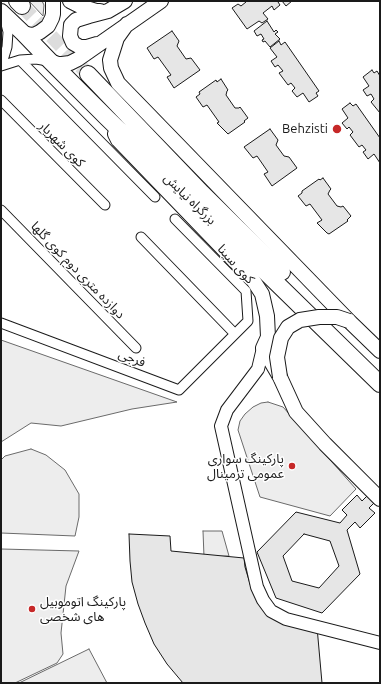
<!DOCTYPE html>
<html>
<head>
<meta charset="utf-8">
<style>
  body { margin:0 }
  #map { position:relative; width:381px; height:684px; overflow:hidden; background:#fff; font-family:Ubuntu,sans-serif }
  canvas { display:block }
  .frame { position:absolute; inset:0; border:2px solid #1a1a1a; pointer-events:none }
</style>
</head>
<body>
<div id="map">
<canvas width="381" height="684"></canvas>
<div class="frame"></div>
</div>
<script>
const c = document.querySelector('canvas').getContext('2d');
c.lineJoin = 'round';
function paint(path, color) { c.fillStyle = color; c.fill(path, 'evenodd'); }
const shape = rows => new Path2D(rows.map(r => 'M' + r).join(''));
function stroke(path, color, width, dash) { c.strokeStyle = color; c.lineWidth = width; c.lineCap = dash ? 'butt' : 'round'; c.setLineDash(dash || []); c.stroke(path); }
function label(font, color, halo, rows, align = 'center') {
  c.font = font + ' Ubuntu,"Noto Sans Arabic",sans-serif'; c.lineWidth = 3; c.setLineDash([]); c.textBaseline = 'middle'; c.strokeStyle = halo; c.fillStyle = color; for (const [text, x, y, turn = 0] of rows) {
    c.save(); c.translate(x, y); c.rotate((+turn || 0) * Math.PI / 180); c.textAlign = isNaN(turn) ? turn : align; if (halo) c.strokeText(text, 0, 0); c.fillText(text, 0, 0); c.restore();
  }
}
const built = shape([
  [29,1,42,1,44,5,43,16,29,1],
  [1,340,177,402,132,409,61,426,31,423,1,442,1,340],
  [268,402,283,407,356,489,330,516,260,497,238,430,240,421,245,414,253,407,261,403,268,402],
  [31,449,46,455,65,470,79,494,79,517,75,536,1,533,1,460,5,456,31,449],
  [203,531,222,531,229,556,204,557,203,531],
  [1,549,79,551,66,586,61,633,63,654,57,663,15,683,1,683,1,549],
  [89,649,107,683,19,683,89,649]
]);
paint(built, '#ededed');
stroke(built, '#6a6a6a', 1);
const building = shape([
  [245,1,280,1,278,2,280,5,274,10,272,6,263,13,268,19,262,23,259,21,247,29,232,8,238,4,241,6,246,2,245,1],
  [282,1,292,1,286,6,282,1],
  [267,21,274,32,276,30,278,32,275,34,280,39,270,47,265,41,263,42,262,40,264,39,261,34,257,36,254,31,267,21],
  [172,31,179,41,177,46,186,59,191,58,200,70,174,88,167,77,171,75,158,57,154,59,147,48,172,31],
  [279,41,281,45,285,42,319,91,316,93,318,96,309,102,303,93,297,97,292,91,295,88,291,83,288,85,279,73,283,71,278,65,275,67,271,61,277,57,270,48,279,41],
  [372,70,374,73,377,71,380,76,380,113,371,102,374,99,371,94,367,96,363,90,369,86,363,77,372,70],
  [221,79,228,90,227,91,226,95,235,108,239,108,240,107,248,118,244,121,245,122,228,134,217,123,219,122,207,105,203,107,196,97,200,94,199,92,216,80,217,82,221,79],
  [350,103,353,106,356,104,380,138,380,163,374,154,368,159,363,152,366,150,362,145,359,147,350,135,353,132,349,127,347,129,342,123,348,118,342,109,350,103],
  [270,129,278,140,276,145,284,156,289,157,297,168,272,186,264,174,268,172,257,156,253,158,244,147,270,129],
  [323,178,331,189,330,190,328,194,337,206,341,207,343,206,351,216,347,220,348,221,329,234,327,233,317,223,322,220,310,204,306,206,298,196,302,193,302,191,319,179,320,180,323,178],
  [369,494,376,501,369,508,375,513,360,528,355,522,347,530,360,574,322,613,276,598,257,552,296,512,340,523,347,515,342,510,357,495,362,501,369,494],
  [304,534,330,541,339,566,319,588,292,581,283,556,304,534],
  [129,534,170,536,171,551,244,558,245,567,251,587,263,604,317,627,322,683,183,683,167,664,154,644,145,623,138,604,132,582,130,561,129,534]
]);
paint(building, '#e6e6e6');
stroke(building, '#1a1a1a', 1);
stroke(shape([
  [22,6,88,74]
]), '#ddd', 14, [14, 7]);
const street = shape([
  [20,60,155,197],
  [1,62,4,57,7,47,8,32,4,16],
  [1,66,20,60,36,59,48,61],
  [1,100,105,205],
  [1,210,136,348],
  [141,237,235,334],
  [1,323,179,390,248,321,246,291,175,219]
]);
const secondary = shape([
  [263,348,258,369,227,410,221,426,257,587,263,600,271,611,286,619,380,643]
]);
const primary = shape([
  [70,1,80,6,96,11,100,11],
  [127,24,117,38,110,60,111,68,118,83,349,321,380,351],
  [23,33,32,35,36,34,40,32,48,26,52,18,53,14,53,1],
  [97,44,87,47,80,47,73,43,70,36,71,25,76,20,89,16,108,11,125,1],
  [50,61,58,64,62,64,70,63,78,59,161,1],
  [115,134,118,140,253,280,262,294,267,316,268,337,263,348,280,377,296,412,325,444,380,499]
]);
const highway = shape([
  [17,1,22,6],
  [1,12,23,33,50,61,107,118,254,261,380,384],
  [88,74,202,193,282,272]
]);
stroke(street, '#1a1a1a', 11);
stroke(secondary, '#1a1a1a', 14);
stroke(primary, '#1a1a1a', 16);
stroke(highway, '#1a1a1a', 18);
stroke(street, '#fff', 9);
stroke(secondary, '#fff', 12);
stroke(primary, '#fff', 14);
stroke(highway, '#fff', 16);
const primaryBridge = shape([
  [280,377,277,357,281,338,288,327,300,320,319,317,337,317,349,321]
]);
stroke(primaryBridge, '#1a1a1a', 16, []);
stroke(primaryBridge, '#fff', 14);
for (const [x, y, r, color] of [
  [337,129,5,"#c62828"],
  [292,466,4,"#c62828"],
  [32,609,4,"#c62828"]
]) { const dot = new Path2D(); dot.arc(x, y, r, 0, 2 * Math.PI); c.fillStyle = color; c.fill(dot); stroke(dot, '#fff', 1.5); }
label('13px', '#1a1a1a', '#fff', [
  ["Behzisti",328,129],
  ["پارکینگ سواری",284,459],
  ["عمومی ترمینال",284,474],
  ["پارکینگ اتوموبیل",40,602,"left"],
  ["های شخصی",40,617,"left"]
], 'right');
label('13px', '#1a1a1a', '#fff', [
  ["کوی شهریار",62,144,45],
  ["بزرگراه نیایش",190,199,44],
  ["کوی سینا",236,264,48],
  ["دوازده متری دوم کوی گلها",78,270,46],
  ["فرجی",132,358,21]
]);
</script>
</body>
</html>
